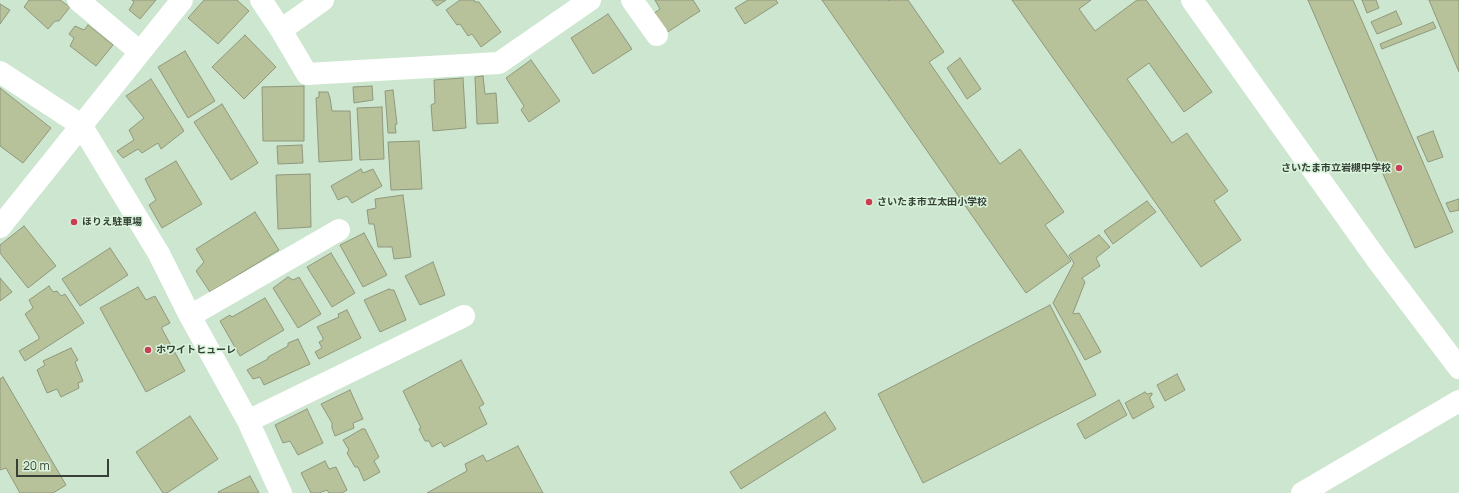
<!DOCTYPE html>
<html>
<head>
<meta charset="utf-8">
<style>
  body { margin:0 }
  #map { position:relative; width:1459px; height:493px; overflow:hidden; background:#cde6cf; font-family:Manrope,sans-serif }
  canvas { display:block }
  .scale { position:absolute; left:16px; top:459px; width:93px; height:18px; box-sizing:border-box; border:2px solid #364037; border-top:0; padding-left:5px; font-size:12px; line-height:14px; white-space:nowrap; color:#364037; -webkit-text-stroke:3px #daf4dc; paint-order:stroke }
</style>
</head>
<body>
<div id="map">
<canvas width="1459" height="493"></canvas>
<div class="scale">20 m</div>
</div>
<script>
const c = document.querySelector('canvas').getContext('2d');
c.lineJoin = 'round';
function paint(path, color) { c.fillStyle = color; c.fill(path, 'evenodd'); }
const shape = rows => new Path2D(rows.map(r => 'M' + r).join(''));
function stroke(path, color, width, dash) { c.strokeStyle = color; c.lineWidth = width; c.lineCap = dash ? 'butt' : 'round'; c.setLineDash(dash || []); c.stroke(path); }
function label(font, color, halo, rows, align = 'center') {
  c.font = font + ' Manrope,"Noto Sans JP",sans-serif'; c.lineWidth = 3; c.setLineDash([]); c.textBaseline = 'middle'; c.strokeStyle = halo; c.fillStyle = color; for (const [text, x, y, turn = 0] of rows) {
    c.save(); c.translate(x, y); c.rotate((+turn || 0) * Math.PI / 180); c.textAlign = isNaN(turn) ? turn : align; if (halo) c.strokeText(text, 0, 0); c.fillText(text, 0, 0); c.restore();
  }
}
const building = shape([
  [29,0,60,0,70,7,59,21,55,21,48,29,24,7,29,0],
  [132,0,156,0,140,19,129,10,134,2,132,0],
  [204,0,237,0,249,11,218,44,188,18,204,0],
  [432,0,446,0,437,6,432,0],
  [460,0,474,0,475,2,479,2,501,32,481,47,472,34,468,36,460,24,457,25,446,10,460,0],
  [655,0,693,0,700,11,666,33,653,14,660,9,655,0],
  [748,0,776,0,778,3,745,24,735,8,748,0],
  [822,0,888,0,889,1,891,0,908,0,944,52,929,62,1000,164,1020,149,1064,212,1045,225,1071,261,1026,293,822,0],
  [1012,0,1091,0,1079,9,1095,31,1137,0,1146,0,1212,92,1184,112,1149,63,1127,79,1172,143,1187,133,1228,191,1214,201,1241,240,1201,267,1012,0],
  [1308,0,1353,0,1453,232,1415,248,1308,0],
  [1362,0,1376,0,1379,8,1367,13,1362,0],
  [1429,0,1459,0,1459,72,1429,0],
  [0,4,10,10,0,24,0,4],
  [1396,11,1402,24,1377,34,1371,22,1396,11],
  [608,14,632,49,593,74,571,38,608,14],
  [1433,22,1436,28,1382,49,1380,44,1433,22],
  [88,25,113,45,96,66,70,46,74,38,69,34,75,26,84,30,88,25],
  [245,35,276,67,244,99,212,67,245,35],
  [185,51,215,101,188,118,158,67,185,51],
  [960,58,981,89,967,99,947,68,960,58],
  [531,60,560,101,529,122,521,110,524,106,506,78,531,60],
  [483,76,485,94,496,93,498,123,477,124,475,77,483,76],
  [463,78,466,128,433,131,431,105,435,103,434,80,463,78],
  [151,79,184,131,161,149,158,143,142,153,138,149,123,158,117,151,134,140,129,130,144,118,126,96,151,79],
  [304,86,304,141,263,141,262,87,304,86],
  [372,86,373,100,354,103,353,87,372,86],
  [0,88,51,128,23,163,0,146,0,88],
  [393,90,397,124,395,125,396,133,388,133,385,91,393,90],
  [319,92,328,92,330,98,332,111,350,111,352,160,319,162,316,98,319,97,319,92],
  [222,104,258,163,231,180,194,122,222,104],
  [382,107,384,159,360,160,357,108,382,107],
  [1433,131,1443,157,1428,162,1417,137,1433,131],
  [419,141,422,189,391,190,388,142,419,141],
  [302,145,303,163,278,164,277,146,302,145],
  [176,161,202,204,162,228,149,205,156,200,145,179,176,161],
  [361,169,363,173,373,169,382,186,352,203,347,196,338,200,331,186,361,169],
  [310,174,311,227,278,229,276,175,310,174],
  [403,195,411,257,394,259,392,247,378,247,374,224,369,224,367,210,376,208,375,199,403,195],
  [1459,199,1459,210,1450,212,1446,203,1459,199],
  [1147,201,1156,212,1113,244,1104,231,1147,201],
  [255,212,279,250,210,292,196,271,204,262,196,249,255,212],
  [24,226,56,266,28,288,0,253,0,245,24,226],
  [364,233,387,275,363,287,340,245,364,233],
  [1099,235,1110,247,1096,258,1100,266,1082,278,1085,282,1073,313,1073,314,1079,313,1101,352,1085,360,1053,303,1074,263,1069,255,1099,235],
  [110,248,128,275,80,306,62,279,110,248],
  [331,253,355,293,332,307,307,267,331,253],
  [433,262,445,295,420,305,405,276,433,262],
  [288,277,293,280,299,277,321,314,298,328,273,288,288,277],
  [0,278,12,292,0,301,0,278],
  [49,286,53,292,57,291,61,296,65,294,84,323,25,361,19,351,39,339,39,337,25,314,33,308,29,300,49,286],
  [138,287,146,300,155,296,170,323,162,327,162,329,185,371,146,392,100,308,138,287],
  [389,289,391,290,394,290,406,320,380,332,364,300,389,289],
  [265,298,284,330,240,356,220,321,230,315,232,317,265,298],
  [1050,305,1096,395,923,483,878,394,1050,305],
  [347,310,361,338,319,359,315,352,322,348,319,342,323,340,323,338,317,327,339,317,338,314,347,310],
  [298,339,310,364,264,385,260,377,253,379,247,370,268,359,268,357,288,346,288,343,298,339],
  [71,348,78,360,75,362,83,381,78,383,79,388,61,397,57,389,47,393,37,370,45,365,43,361,71,348],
  [461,360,484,404,479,407,487,424,444,447,441,442,432,447,429,441,425,441,419,429,421,428,403,391,461,360],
  [1177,374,1185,390,1165,401,1157,385,1177,374],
  [3,377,66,485,53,493,20,493,6,468,0,470,0,379,3,377],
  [350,390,363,419,353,423,354,428,335,436,332,428,332,423,321,404,350,390],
  [1145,392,1147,394,1152,393,1152,395,1150,397,1150,399,1154,407,1133,419,1125,403,1145,392],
  [1119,400,1127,415,1085,439,1077,424,1119,400],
  [307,409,323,443,298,455,290,441,283,443,275,425,307,409],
  [825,412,836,429,741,489,730,472,825,412],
  [190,416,218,459,167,493,163,493,136,452,190,416],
  [362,429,365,429,379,457,374,461,380,472,364,481,358,467,355,467,347,453,349,450,343,440,362,429],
  [518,446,543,493,427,493,467,471,465,464,483,455,486,461,488,461,518,446],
  [325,461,329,469,336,467,347,490,342,493,329,493,327,490,319,493,311,493,301,473,325,461],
  [250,476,259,493,219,493,218,492,250,476]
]);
paint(building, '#b7c29b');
stroke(building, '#8f987c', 1);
stroke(shape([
  [78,0,140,52],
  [261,0,281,30],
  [323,0,281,30,307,74,499,63,590,0],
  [632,0,657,35],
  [1192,0,1378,261,1459,368],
  [0,72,81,125,159,254,190,316,248,421,281,493],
  [0,227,182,0],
  [190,316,339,230],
  [248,421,464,316],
  [1302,493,1459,401]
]), '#fff', 22);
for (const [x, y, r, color] of [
  [1399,168,4,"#cc3c53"],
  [869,202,4,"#cc3c53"],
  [74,222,4,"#cc3c53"],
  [148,350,4,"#cc3c53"]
]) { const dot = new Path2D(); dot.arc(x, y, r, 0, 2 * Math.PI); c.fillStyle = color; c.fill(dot); stroke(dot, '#daf4dc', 1.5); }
label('bold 10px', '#364037', '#daf4dc', [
  ["さいたま市立岩槻中学校",1391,168,"right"],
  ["さいたま市立太田小学校",877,202],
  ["ほりえ駐車場",82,222],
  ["ホワイトヒューレ",156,350]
], 'left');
</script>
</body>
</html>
